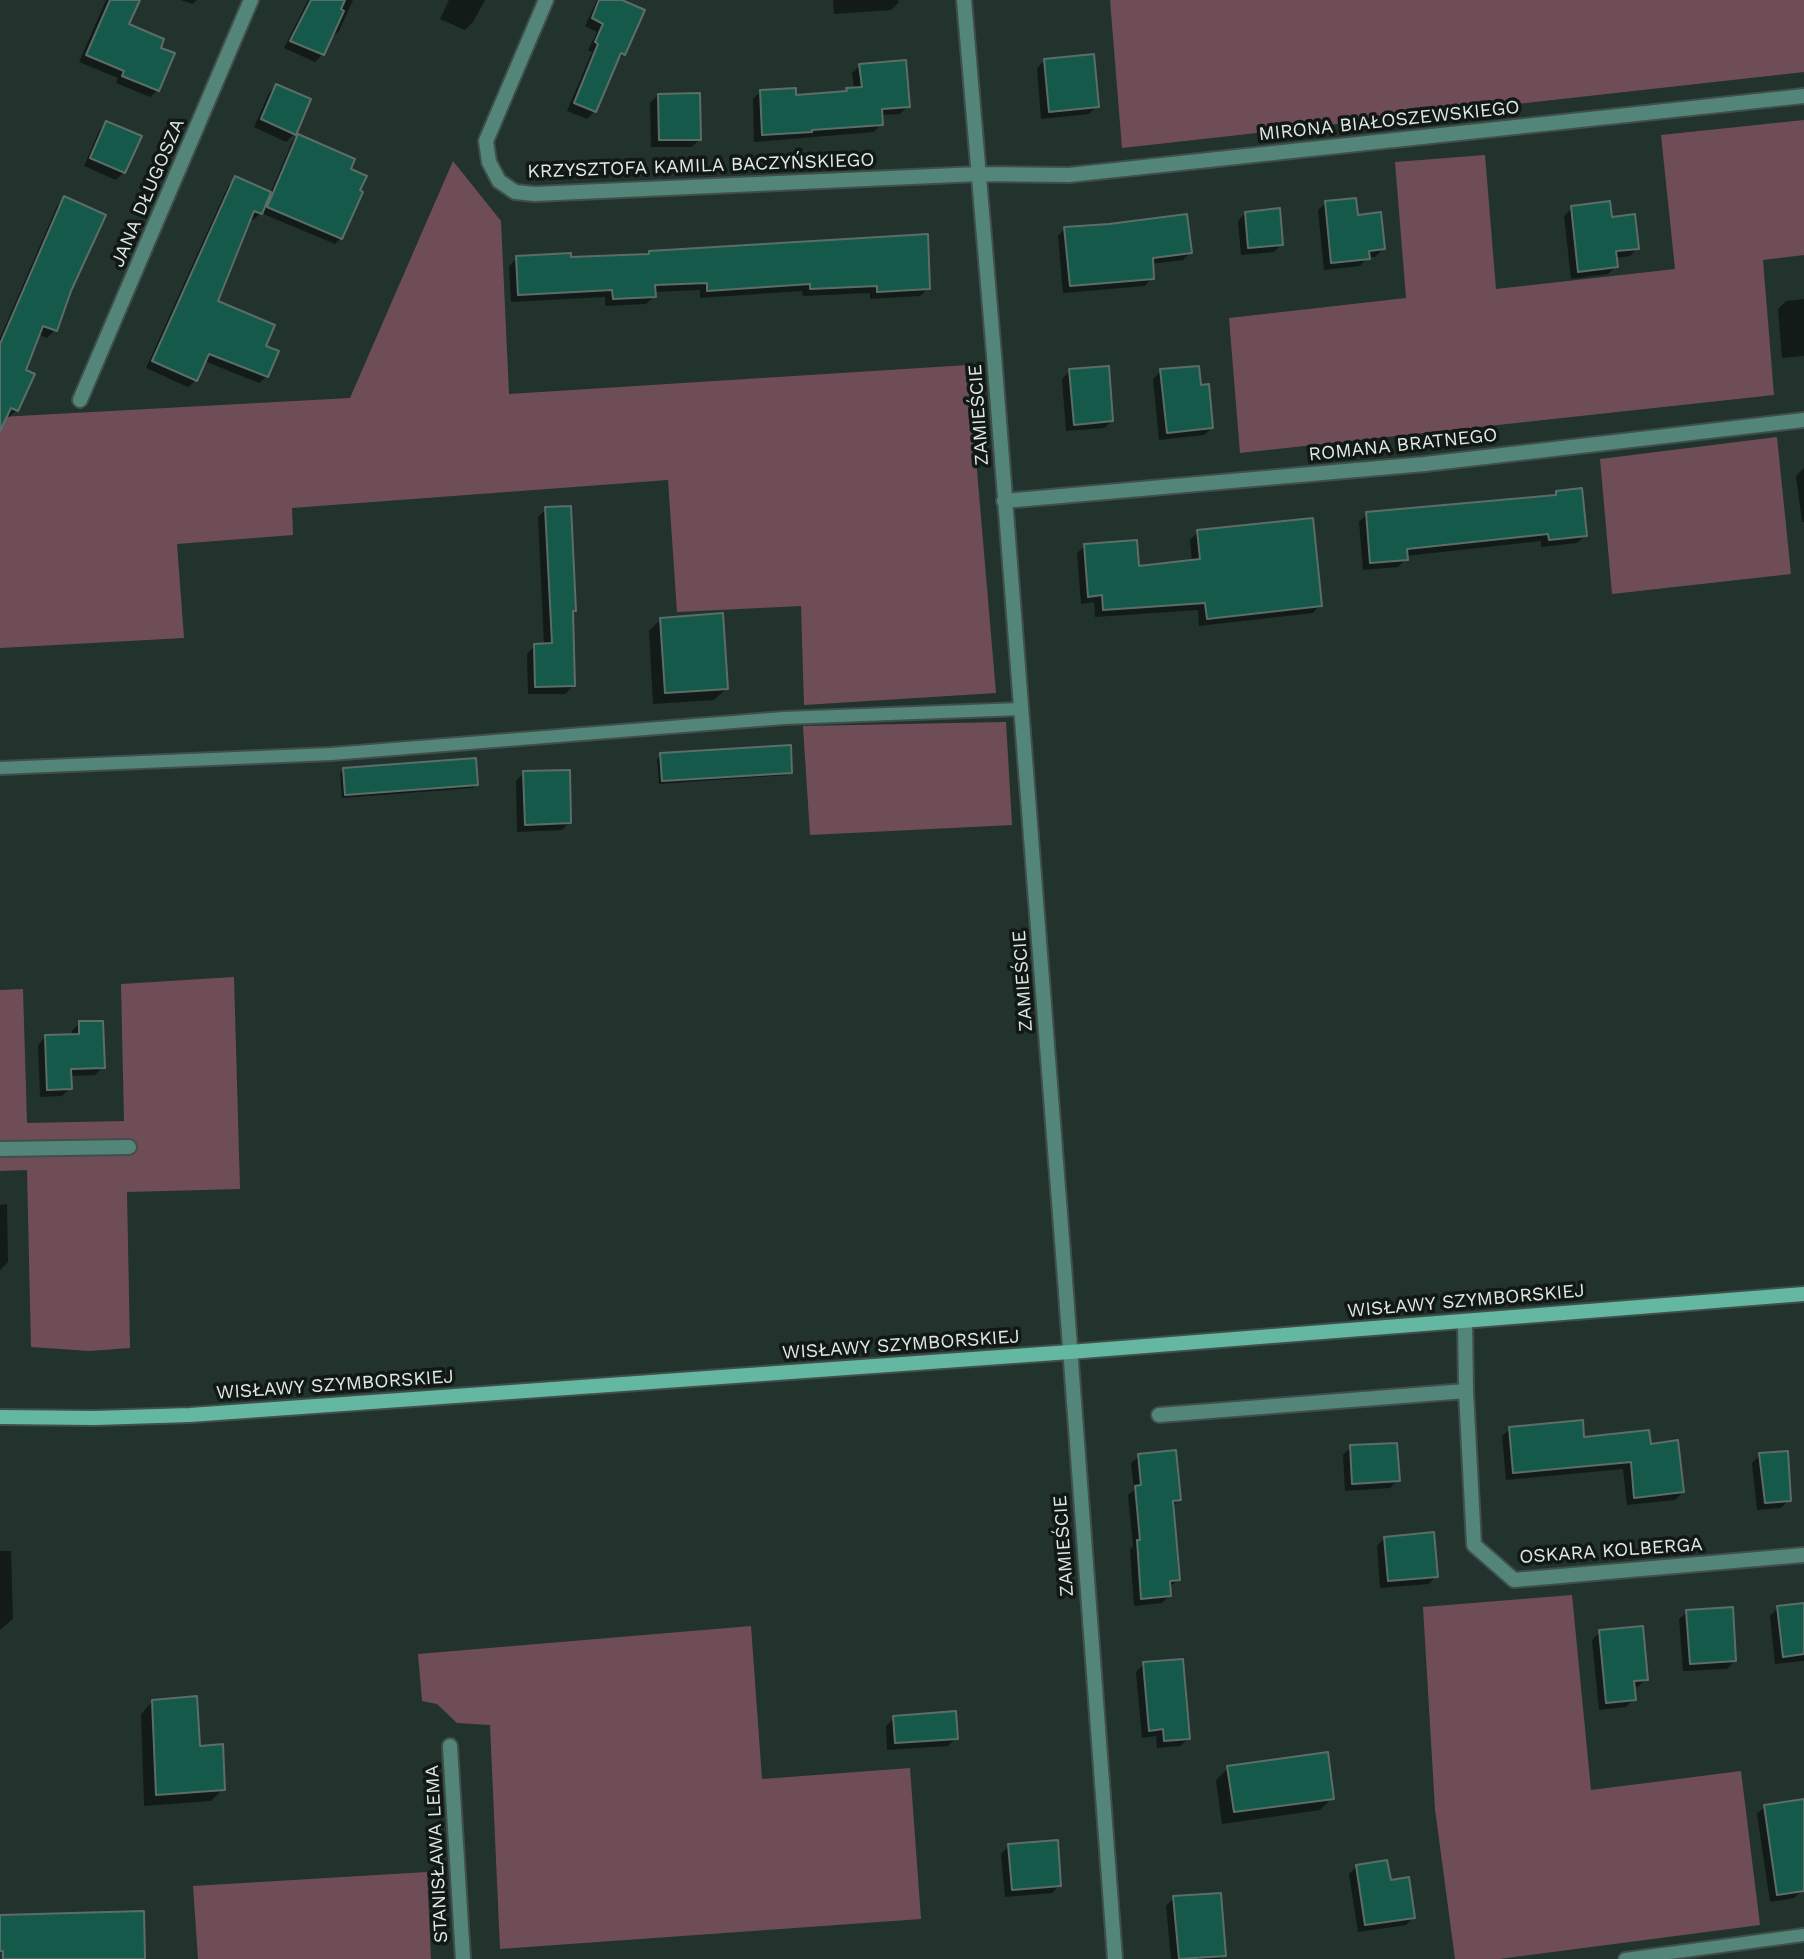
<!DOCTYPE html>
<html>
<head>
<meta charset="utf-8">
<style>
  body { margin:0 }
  canvas { display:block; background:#22322d }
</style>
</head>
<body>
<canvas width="1804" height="1959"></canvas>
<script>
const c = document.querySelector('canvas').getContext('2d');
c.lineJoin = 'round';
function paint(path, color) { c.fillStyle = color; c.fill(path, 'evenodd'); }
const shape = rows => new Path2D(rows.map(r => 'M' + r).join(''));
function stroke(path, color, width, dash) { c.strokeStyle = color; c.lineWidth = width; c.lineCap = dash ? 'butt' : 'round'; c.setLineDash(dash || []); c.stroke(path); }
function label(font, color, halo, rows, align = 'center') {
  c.font = font + ' "Work Sans",sans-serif'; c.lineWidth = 7; c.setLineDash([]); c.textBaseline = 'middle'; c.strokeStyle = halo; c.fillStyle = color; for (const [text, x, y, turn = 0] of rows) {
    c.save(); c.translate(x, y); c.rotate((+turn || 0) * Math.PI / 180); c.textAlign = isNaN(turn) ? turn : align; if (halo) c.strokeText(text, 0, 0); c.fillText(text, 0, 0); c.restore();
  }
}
paint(shape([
  [1110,0,1804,0,1804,72,1122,148],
  [1804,120,1804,255,1763,260,1774,395,1240,453,1229,318,1406,298,1395,162,1485,155,1496,289,1675,269,1661,135],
  [453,161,501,221,509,394,968,365,996,693,804,705,801,606,677,612,668,480,292,508,293,535,177,544,184,638,0,648,0,417,350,398],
  [1777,437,1791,574,1612,594,1600,459],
  [1006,722,1012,825,810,835,803,726],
  [234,977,240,1189,127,1192,130,1348,89,1351,31,1347,27,1170,0,1171,0,990,23,989,27,1123,124,1121,121,984],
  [1572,1595,1591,1790,1741,1771,1760,1925,1499,1959,1455,1959,1435,1809,1423,1607],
  [751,1626,762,1779,910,1768,921,1919,500,1949,490,1725,457,1723,437,1704,422,1701,418,1654],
  [427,1872,431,1959,198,1959,193,1886]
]), '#6f4d57');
paint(shape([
  [106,0,134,0,127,25,159,49,158,90,150,97,116,83,118,78,79,62],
  [181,0,197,0,192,4],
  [308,0,353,0,339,31,330,39,323,54,315,62,284,48],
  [449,0,485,0,473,22,465,30,440,19],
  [597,0,618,0,643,11,624,54,616,62,595,111,587,119,567,111,592,52,588,50,597,32,585,26],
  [833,0,898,0,899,2,891,10,834,14],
  [1044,61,1097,106,1089,114,1041,119,1037,68],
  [860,65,908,106,900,114,880,115,881,124,874,132,754,142,753,99,760,92,795,97,844,93,847,90,854,89,852,73],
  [276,86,294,134,286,142,254,127,269,93],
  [658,95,700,139,692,147,651,147,650,103],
  [106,123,124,172,116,180,84,166,99,131],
  [298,136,349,170,341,238,335,244,261,213,253,220,249,219,216,302,264,347,267,376,259,383,204,361,196,380,188,387,146,368,228,186,235,179,270,194,292,142],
  [65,198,70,291,55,330,47,338,38,334,23,371,17,410,9,417,0,414,0,338,57,206],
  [1326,203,1356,217,1383,249,1375,257,1368,257,1360,266,1324,270,1318,210],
  [1572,208,1610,219,1637,248,1630,256,1615,258,1616,266,1608,274,1571,279,1564,216],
  [1245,213,1282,244,1274,252,1241,255,1238,221],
  [1065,228,1190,253,1183,260,1151,264,1152,278,1145,286,1063,293,1058,236],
  [650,252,928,288,920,296,870,299,870,293,803,296,802,291,700,298,700,290,654,292,654,297,646,304,605,306,605,297,511,302,509,266,517,258,569,259,646,256],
  [1804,299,1804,356,1782,358,1778,309,1786,301],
  [1070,371,1112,421,1104,428,1066,431,1062,379],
  [1161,371,1199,387,1212,428,1204,435,1159,440,1153,379],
  [1804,468,1804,522,1802,522,1796,476],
  [1556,493,1585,536,1577,543,1541,547,1541,541,1406,556,1406,559,1398,567,1363,570,1359,522,1367,514,1551,498],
  [546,509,575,610,572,613,573,686,565,694,528,694,527,654,534,646,544,645,538,517],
  [1198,532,1320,605,1313,613,1199,626,1198,610,1095,617,1094,602,1081,604,1077,553,1085,546,1137,567,1192,562,1190,540],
  [661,619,727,688,714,700,653,704,649,631],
  [661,755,791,772,787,775,659,784,657,759],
  [344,770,477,784,473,788,342,798,340,773],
  [524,773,570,822,562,830,517,832,516,781],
  [80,1023,103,1067,95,1075,70,1076,70,1088,62,1096,40,1097,38,1045,45,1037,72,1036,72,1031],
  [7,1204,8,1262,0,1270,0,1205],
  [1510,1429,1583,1439,1649,1446,1683,1492,1675,1500,1627,1505,1623,1469,1506,1480,1502,1436],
  [1351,1447,1398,1480,1390,1488,1345,1491,1343,1455],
  [1760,1455,1789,1500,1781,1508,1757,1510,1752,1463],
  [1139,1456,1179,1500,1172,1507,1178,1579,1170,1587,1169,1596,1162,1603,1134,1606,1130,1550,1133,1546,1128,1495,1134,1490,1131,1463],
  [1384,1538,1436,1576,1429,1584,1380,1588,1377,1546],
  [0,1551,11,1551,13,1619,0,1630],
  [1804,1605,1804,1661,1775,1664,1770,1616,1778,1608],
  [1687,1612,1735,1661,1727,1669,1683,1671,1679,1619],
  [1600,1632,1646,1679,1638,1687,1633,1688,1634,1699,1626,1707,1599,1710,1592,1640],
  [1144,1664,1188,1739,1180,1746,1157,1748,1156,1736,1142,1738,1136,1672],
  [153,1701,198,1747,223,1789,211,1801,144,1806,141,1714],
  [894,1718,956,1738,948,1746,887,1750,886,1726],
  [1228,1768,1332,1798,1320,1810,1222,1824,1216,1780],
  [1765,1806,1804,1878,1802,1891,1794,1898,1770,1902,1757,1814],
  [1009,1846,1060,1885,1052,1893,1005,1897,1001,1854],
  [1357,1866,1389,1882,1414,1917,1406,1925,1358,1932,1349,1874],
  [1174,1898,1224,1955,1220,1959,1171,1959,1166,1906]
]), '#0007');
const building = shape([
  [110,0,140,0,129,24,164,39,161,48,175,53,159,91,122,76,124,71,86,55,110,0],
  [311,0,345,0,341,9,344,11,324,55,290,41,311,0],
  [599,0,622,0,645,10,625,55,621,53,596,112,574,103,598,44,595,42,603,24,592,18,599,0],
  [1094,54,1099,107,1049,112,1044,59,1094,54],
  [906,60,910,107,882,109,883,125,812,130,812,132,762,135,760,90,796,88,796,95,847,91,846,88,862,87,859,64,906,60],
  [276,84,311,99,296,135,261,119,276,84],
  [700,93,701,140,659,140,658,94,700,93],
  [106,121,142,136,125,173,90,158,106,121],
  [298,134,355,159,351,169,367,176,360,190,363,192,342,239,267,207,298,134],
  [235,176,271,192,262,214,254,211,218,301,275,325,266,346,279,351,268,377,209,354,197,381,152,361,235,176],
  [64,196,106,215,71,291,57,331,43,326,26,370,35,374,18,411,11,408,0,431,0,344,64,196],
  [1356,198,1358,215,1381,212,1385,249,1369,251,1370,259,1331,263,1325,201,1356,198],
  [1610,201,1612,217,1635,214,1639,249,1616,251,1618,267,1578,272,1571,206,1610,201],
  [1280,208,1283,245,1248,248,1245,212,1280,208],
  [1187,214,1192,253,1153,258,1154,279,1070,286,1064,227,1109,224,1187,214],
  [928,234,930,289,877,292,877,286,810,289,810,284,707,291,707,283,655,285,656,297,613,299,612,290,518,295,516,256,571,253,571,257,649,254,649,251,928,234],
  [1109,366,1113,421,1074,425,1069,369,1109,366],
  [1199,366,1201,385,1209,384,1213,428,1167,433,1160,369,1199,366],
  [1582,488,1587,536,1549,540,1548,534,1407,549,1408,560,1370,563,1366,512,1556,495,1556,491,1582,488],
  [571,506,576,611,573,611,575,686,535,687,534,644,552,643,545,507,571,506],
  [1313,518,1322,606,1207,619,1205,603,1103,610,1102,595,1088,597,1084,544,1137,540,1139,566,1200,559,1197,530,1313,518],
  [723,613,728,689,665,693,660,618,723,613],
  [791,745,792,773,662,781,660,753,791,745],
  [476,758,478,785,345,795,343,768,476,758],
  [570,770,571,823,525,825,523,771,570,770],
  [79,1021,103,1021,105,1068,71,1069,72,1089,47,1090,45,1035,79,1034,79,1021],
  [1583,1420,1584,1437,1649,1430,1651,1444,1678,1440,1684,1492,1634,1498,1631,1462,1513,1473,1509,1427,1583,1420],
  [1397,1443,1400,1481,1352,1484,1350,1445,1397,1443],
  [1176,1450,1181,1500,1173,1501,1180,1580,1170,1581,1171,1596,1141,1599,1137,1540,1140,1540,1135,1486,1141,1485,1138,1454,1176,1450],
  [1788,1451,1791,1501,1765,1503,1759,1453,1788,1451],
  [1434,1532,1438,1577,1388,1581,1384,1537,1434,1532],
  [1804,1603,1804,1654,1783,1657,1777,1606,1804,1603],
  [1733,1607,1736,1661,1690,1664,1686,1610,1733,1607],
  [1643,1626,1648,1680,1634,1681,1636,1700,1606,1703,1599,1630,1643,1626],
  [1183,1659,1190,1739,1164,1741,1163,1729,1149,1731,1143,1662,1183,1659],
  [197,1696,200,1746,223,1744,225,1790,156,1795,152,1700,197,1696],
  [956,1711,958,1739,895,1743,893,1716,956,1711],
  [1328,1752,1334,1799,1234,1812,1227,1766,1328,1752],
  [1804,1799,1804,1891,1777,1895,1764,1805,1804,1799],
  [1058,1840,1061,1886,1012,1890,1008,1844,1058,1840],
  [1387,1860,1391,1880,1409,1877,1415,1918,1365,1925,1356,1865,1387,1860],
  [1221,1893,1226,1956,1179,1959,1173,1896,1221,1893],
  [144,1911,145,1959,3,1959,3,1951,0,1951,0,1915,144,1911]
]);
paint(building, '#14594a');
stroke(building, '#5c6d68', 2);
const service = shape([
  [0,768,331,754,784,718,1021,709],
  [1625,1959,1804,1935]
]);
const minor = shape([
  [546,0,486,141,489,162,499,181,515,192,535,194,978,174,1069,175,1804,96],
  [964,0,994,355,1064,1266,1115,1959],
  [80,400,251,0],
  [1004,501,1425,464,1804,420],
  [0,1149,129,1147],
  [1465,1322,1466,1391],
  [1159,1415,1466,1391,1474,1545,1514,1580,1804,1555],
  [450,1746,463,1959]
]);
const secondary = shape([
  [0,1417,95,1418,190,1415,1070,1352,1804,1294]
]);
stroke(service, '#404f4b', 16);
stroke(minor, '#404f4b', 18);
stroke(secondary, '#404f4b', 18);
stroke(service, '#538678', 12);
stroke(minor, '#538678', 14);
stroke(secondary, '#64b8a1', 14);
label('19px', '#e0e9e6', '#111816', [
  ["MIRONA BIAŁOSZEWSKIEGO",1389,121,-6],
  ["KRZYSZTOFA KAMILA BACZYŃSKIEGO",701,166,-2],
  ["JANA DŁUGOSZA",148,193,-67],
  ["ZAMIEŚCIE",979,415,-94],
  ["ROMANA BRATNEGO",1403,445,-6],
  ["ZAMIEŚCIE",1023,981,-94],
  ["WISŁAWY SZYMBORSKIEJ",1466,1301,-5],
  ["WISŁAWY SZYMBORSKIEJ",901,1345,-4],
  ["WISŁAWY SZYMBORSKIEJ",335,1385,-4],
  ["ZAMIEŚCIE",1064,1546,-94],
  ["OSKARA KOLBERGA",1611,1551,-4],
  ["STANISŁAWA LEMA",437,1854,-93]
]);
</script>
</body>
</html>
